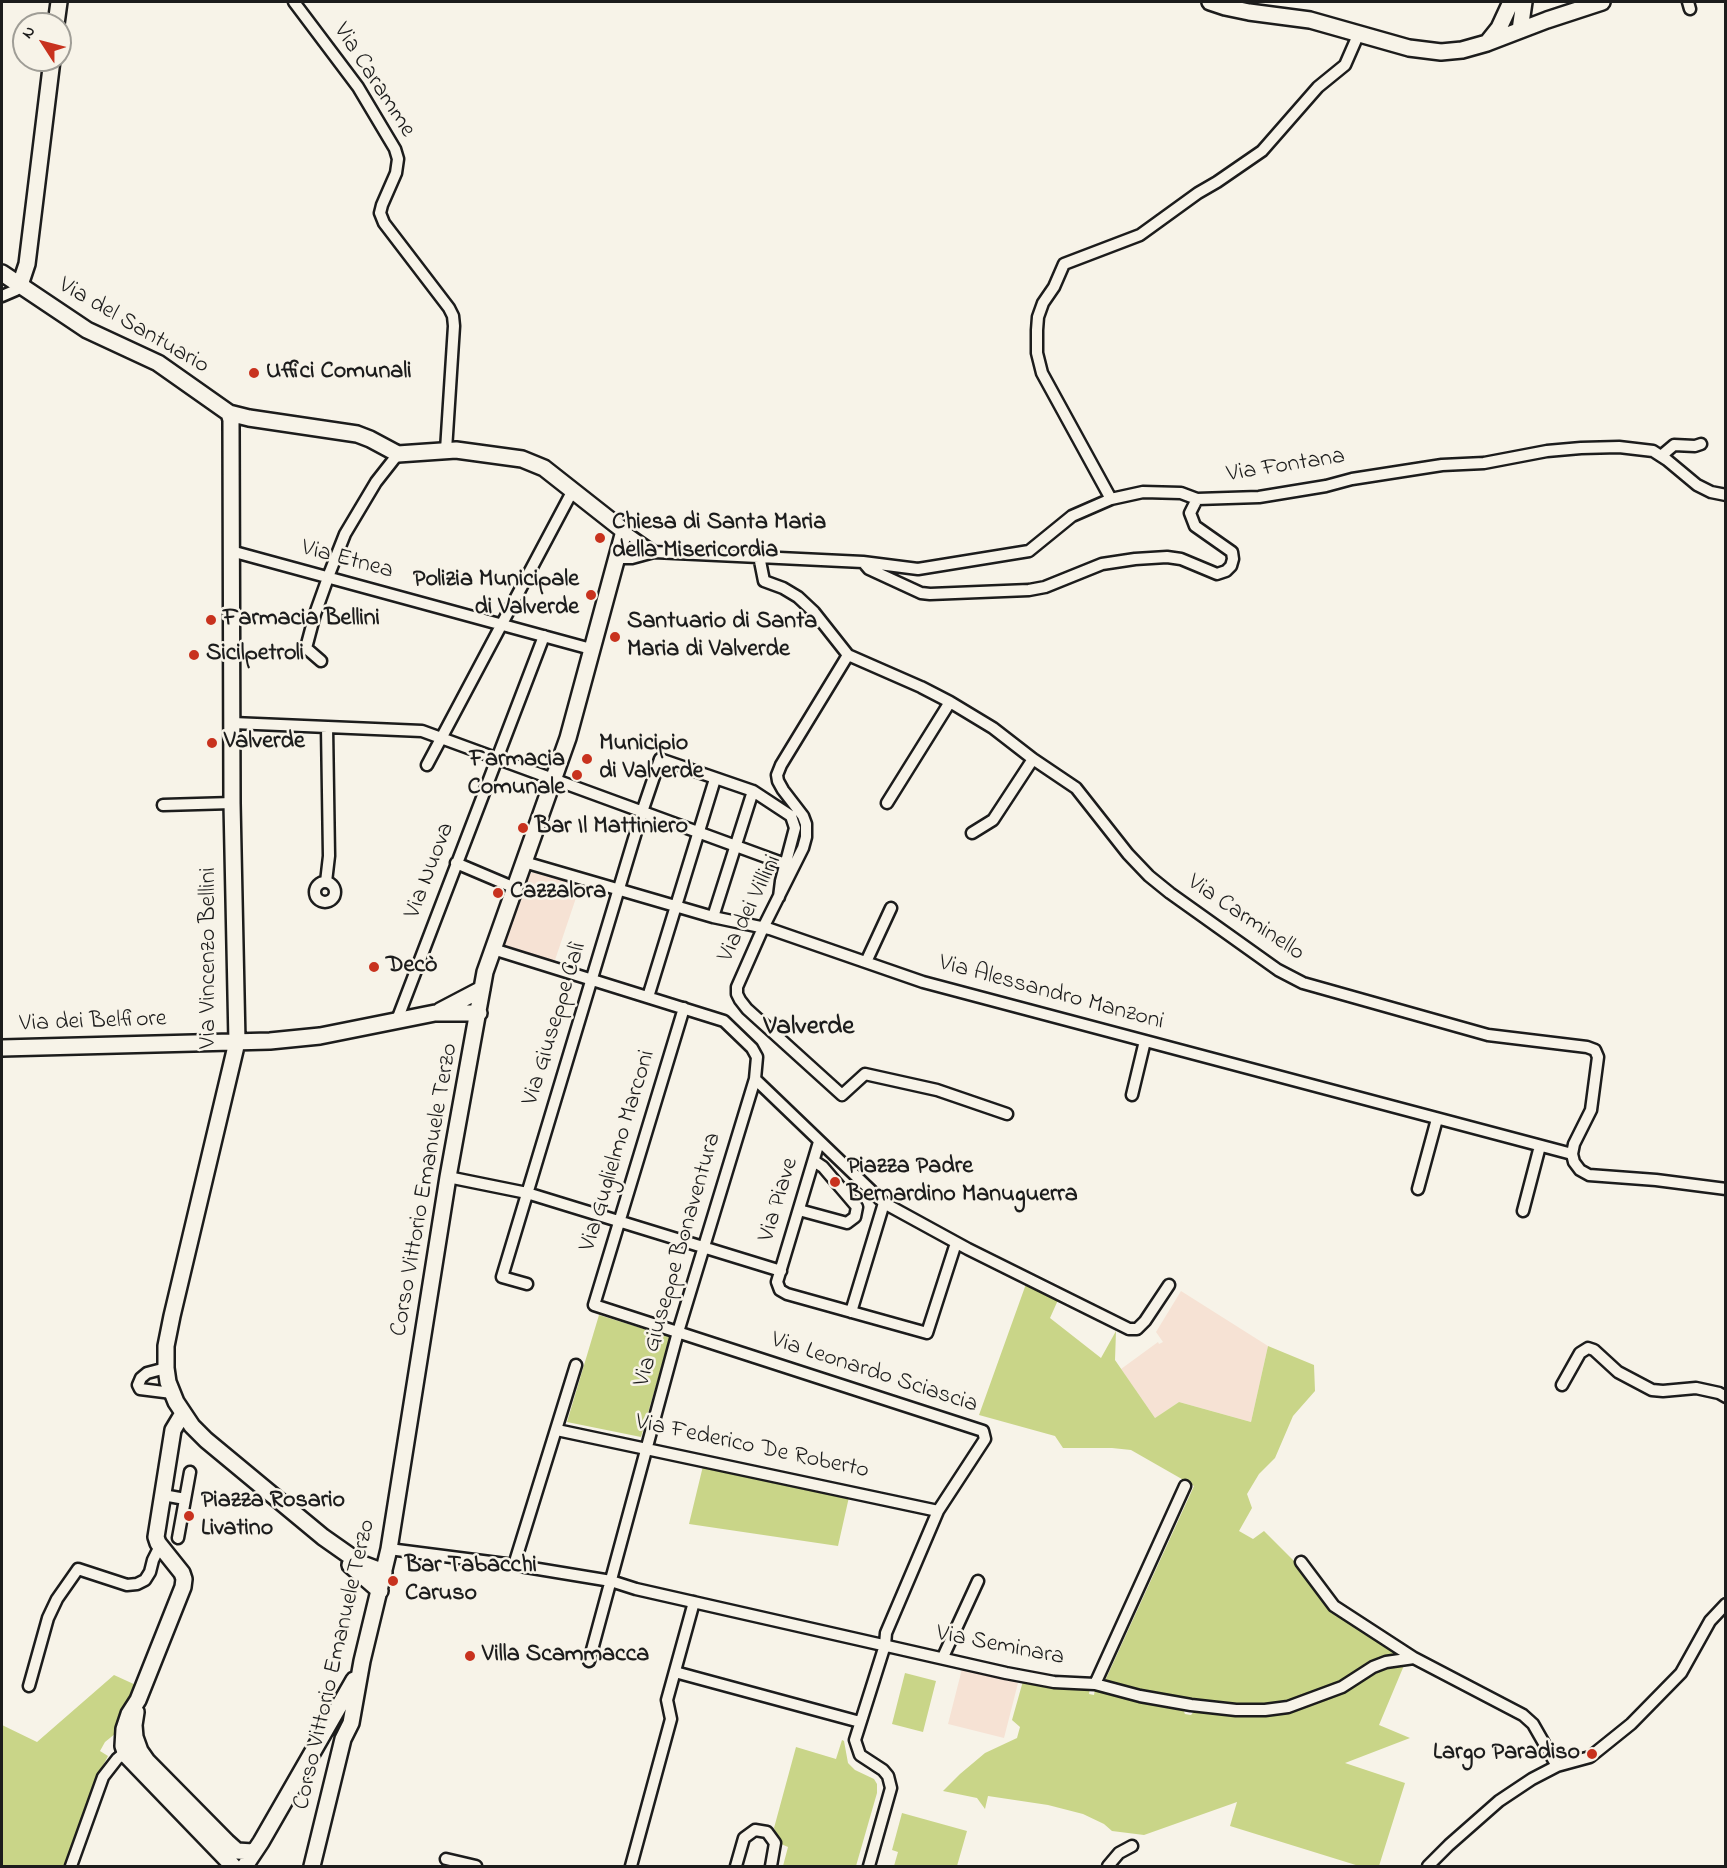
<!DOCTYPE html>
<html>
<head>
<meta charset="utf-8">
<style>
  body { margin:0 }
  #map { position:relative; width:1727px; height:1868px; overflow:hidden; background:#f7f3e8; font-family:"Indie Flower",sans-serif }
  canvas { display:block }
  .frame { position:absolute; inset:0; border:3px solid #1c1c1c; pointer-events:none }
  .north { position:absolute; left:12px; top:12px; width:60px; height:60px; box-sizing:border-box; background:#f7f3e8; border:2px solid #9f9d96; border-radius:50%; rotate:306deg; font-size:16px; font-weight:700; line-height:24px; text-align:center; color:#1c1c1c }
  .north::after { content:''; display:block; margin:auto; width:21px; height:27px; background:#c8321e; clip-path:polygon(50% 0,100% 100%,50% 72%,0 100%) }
</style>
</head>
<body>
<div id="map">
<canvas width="1727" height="1868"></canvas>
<div class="frame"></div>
<div class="north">N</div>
</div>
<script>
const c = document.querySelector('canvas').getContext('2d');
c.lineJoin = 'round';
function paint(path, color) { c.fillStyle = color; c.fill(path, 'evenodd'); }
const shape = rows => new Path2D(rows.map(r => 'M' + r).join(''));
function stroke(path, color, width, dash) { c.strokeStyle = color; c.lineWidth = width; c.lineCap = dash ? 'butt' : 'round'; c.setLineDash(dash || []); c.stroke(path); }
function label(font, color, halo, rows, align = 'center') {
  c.font = font + ' "Indie Flower",sans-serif'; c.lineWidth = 5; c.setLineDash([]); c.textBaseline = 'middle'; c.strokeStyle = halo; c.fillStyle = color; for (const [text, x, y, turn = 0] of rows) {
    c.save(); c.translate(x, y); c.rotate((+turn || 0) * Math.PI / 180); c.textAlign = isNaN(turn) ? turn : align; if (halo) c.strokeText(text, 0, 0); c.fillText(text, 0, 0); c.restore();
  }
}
paint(shape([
  [531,872,580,886,554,963,504,948],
  [1181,1291,1268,1346,1251,1422,1179,1402,1155,1418,1121,1369,1158,1342,1159,1344,1163,1342,1156,1332],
  [962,1669,1018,1683,1004,1738,948,1724]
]), '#f6e2d4');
paint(shape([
  [1026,1284,1058,1300,1050,1318,1101,1358,1116,1331,1115,1360,1155,1418,1179,1402,1251,1422,1268,1346,1314,1365,1315,1391,1293,1416,1275,1458,1259,1474,1247,1494,1252,1508,1239,1531,1253,1539,1264,1531,1297,1564,1328,1605,1402,1656,1370,1660,1338,1685,1320,1692,1281,1703,1244,1706,1159,1696,1104,1683,1194,1486,1131,1450,1112,1448,1063,1448,1055,1436,979,1415],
  [599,1315,670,1337,641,1437,567,1422],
  [703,1466,849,1497,838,1546,689,1524],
  [1405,1663,1379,1725,1410,1738,1345,1763,1405,1783,1379,1866,1359,1866,1230,1826,1237,1802,1144,1835,1112,1831,1104,1824,1083,1814,1048,1805,988,1796,985,1809,977,1798,943,1791,960,1774,985,1753,1017,1738,1020,1727,1012,1720,1023,1681,1061,1688,1090,1688,1089,1694,1094,1695,1095,1689,1182,1707,1185,1714,1191,1715,1196,1709,1245,1716,1289,1710,1315,1702,1344,1692,1374,1670],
  [905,1673,936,1681,923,1732,892,1724],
  [114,1675,138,1686,121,1729,105,1742,100,1751,108,1756,95,1781,64,1866,2,1866,2,1725,37,1742],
  [842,1740,844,1741,848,1763,855,1770,874,1779,877,1784,877,1793,856,1866,783,1866,788,1847,781,1844,774,1828,796,1747,836,1759],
  [902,1813,967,1831,957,1866,894,1866,898,1852,892,1850]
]), '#c9d588');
const street = shape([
  [294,2,358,87,395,149,398,159,396,173,382,205,380,213,384,223,449,308,453,316,454,326,446,450],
  [1688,2,1690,9],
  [2,296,16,290,20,285],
  [1661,456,1674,445,1695,446,1701,444],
  [1111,499,1042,373,1037,353,1037,330,1038,317,1043,303,1054,287,1064,264,1140,235,1198,193,1217,182,1262,151,1318,87,1345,65,1359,33],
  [624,531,654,552],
  [231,551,591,649],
  [759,556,764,581,783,588,798,597,814,612,848,655,921,687,950,702,993,728,1033,759,1076,788,1128,854,1149,876,1170,893,1278,970,1303,983,1488,1035,1587,1047,1595,1050,1598,1057,1591,1110,1574,1144,1572,1154,1574,1162,1580,1170,1589,1175,1656,1180,1726,1189],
  [616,558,632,558,654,552,863,562,869,569,921,593,930,594,1029,590,1045,587,1102,564,1135,559,1167,557,1181,559,1217,574,1226,571,1231,566,1233,559,1232,552,1195,526,1190,513,1197,499,1259,497,1326,486,1352,479,1442,465,1484,463,1547,451,1581,448,1619,447,1653,451,1667,460,1697,485,1711,492,1726,495],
  [863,562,918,569,1029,551,1072,516,1111,499,1143,492,1181,493,1197,499],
  [848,655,781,765,777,775,778,781,783,790,803,816,806,824,806,837,803,848,763,928,737,987,737,994,740,1000,747,1009,842,1095,865,1074,937,1090,1007,1114],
  [321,661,306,648,315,614,330,572,345,534,376,482,398,454],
  [233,723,422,731,785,864],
  [427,765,573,490],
  [887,803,950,702],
  [163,805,232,803],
  [972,833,993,820,1033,759],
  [524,862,713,917,770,929,923,982,1572,1154],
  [456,863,515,888],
  [326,882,329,856,327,727],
  '315 892a10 10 0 1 1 20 0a10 10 0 1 1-20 0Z',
  [713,917,753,791],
  [493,949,724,1021,752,1048,757,1057,755,1079,678,1332,589,1661],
  [866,962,891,908],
  [648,997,715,779],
  [684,1008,594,1305,983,1431,985,1439,938,1511,886,1633,885,1645,855,1740,860,1755,883,1770,888,1776,891,1788,869,1866],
  [397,1020,544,636],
  [755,1079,884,1203,968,1249,1129,1329,1137,1329,1145,1321,1169,1285],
  [1132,1095,1145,1041],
  [819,1142,777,1282,780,1290,787,1294,927,1333,956,1243],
  [448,1177,527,1193,781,1271],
  [1418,1189,1437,1119],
  [799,1210,847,1223,855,1217,857,1207,823,1167,814,1161],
  [1523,1211,1540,1146],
  [527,1284,502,1277,642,812,660,759,753,791,791,816,795,828,781,881,779,897],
  [851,1312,884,1203],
  [166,1368,147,1373,141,1378,138,1385,140,1389,172,1393],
  [1562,1385,1580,1353,1588,1348,1594,1350,1618,1372,1652,1390,1663,1391,1696,1388,1719,1393,1726,1397],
  [557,1430,938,1511],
  [163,1495,185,1499],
  [178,1538,190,1472],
  [389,1549,514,1565,611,1581,636,1589,1006,1673,1054,1682,1095,1684,1140,1696,1191,1705,1236,1710,1265,1710,1288,1707,1342,1687,1373,1667,1386,1662,1414,1658,1523,1715,1533,1724,1557,1766],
  [1301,1562,1334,1606,1414,1658],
  [514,1565,576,1365],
  [943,1657,978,1581],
  [675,1672,860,1722],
  [1095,1684,1185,1486],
  [29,1686,48,1618,57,1599,78,1569,127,1585,137,1584,145,1580,150,1572,153,1560,160,1546],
  [446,1859,476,1866],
  [71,1866,103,1777,117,1759,130,1748],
  [631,1866,671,1719,667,1700,694,1602],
  [736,1866,744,1838,755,1830,767,1832,775,1843,771,1866],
  [1108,1866,1119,1853,1132,1846],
  [1428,1866,1449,1845,1499,1801,1532,1779,1557,1766,1590,1757,1631,1724,1681,1673,1710,1621,1726,1604]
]);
const secondary = shape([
  [1210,2,1225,7,1249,12,1310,20,1409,48,1441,52,1462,50,1487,43,1547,20,1602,2],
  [56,24,59,2],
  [1520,30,1524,2],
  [1487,43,1499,28,1511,2],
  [2,273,87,330,158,363,229,413,249,418,357,434,370,439,398,454,456,450,522,459,544,468,624,531,568,738,485,972,448,1177,389,1549,362,1661,351,1723,343,1739,312,1866],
  [20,285,27,264,52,60],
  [229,413,231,420,232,803,237,1042,172,1316,166,1346,166,1368,168,1382,176,1402,192,1426,206,1440,323,1537,360,1563,384,1572],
  [440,1011,482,989],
  [2,1048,270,1041,320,1036,435,1013,479,1013],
  [182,1415,173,1430,156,1537,158,1543,182,1573,184,1579,183,1587,138,1700,129,1714,124,1729,123,1746,126,1755,233,1866],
  [350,1565,380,1591],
  [136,1712,134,1725,135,1737,140,1751,147,1761,227,1842,237,1851,253,1852],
  [245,1866,261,1842,354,1680]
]);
stroke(street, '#1c1c1c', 15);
stroke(secondary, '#1c1c1c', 20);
stroke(street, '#f7f3e8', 10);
stroke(secondary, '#f7f3e8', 15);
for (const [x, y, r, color] of [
  [254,373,6,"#c8321e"],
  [600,538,6,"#c8321e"],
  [591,595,6,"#c8321e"],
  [211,620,6,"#c8321e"],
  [615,637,6,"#c8321e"],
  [194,655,6,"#c8321e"],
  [212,743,6,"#c8321e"],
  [587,759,6,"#c8321e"],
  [577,775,6,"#c8321e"],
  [523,828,6,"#c8321e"],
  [498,893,6,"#c8321e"],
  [374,967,6,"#c8321e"],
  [835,1182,6,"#c8321e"],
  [189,1516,6,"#c8321e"],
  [393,1581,6,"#c8321e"],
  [470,1656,6,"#c8321e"],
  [1592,1754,6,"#c8321e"]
]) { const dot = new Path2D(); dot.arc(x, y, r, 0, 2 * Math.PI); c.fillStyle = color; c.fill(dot); stroke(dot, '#f7f3e8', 2); }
label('24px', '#1c1c1c', '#f7f3e8', [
  ["Via Caramme",373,81,57],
  ["Via del Santuario",133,327,30],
  ["Via Fontana",1286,467,-9],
  ["Via Etnea",347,561,15],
  ["Via Nuova",431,871,-69],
  ["Via dei Villini",751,909,-64],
  ["Via Carminello",1245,919,34],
  ["Via Vincenzo Bellini",210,958,-90],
  ["Via Alessandro Manzoni",1051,994,15],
  ["Via dei Belfiore",93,1023,-2],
  ["Via Giuseppe Calì",556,1024,-73],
  ["Via Guglielmo Marconi",619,1151,-73],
  ["Corso Vittorio Emanuele Terzo",426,1190,-80],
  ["Via Piave",780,1200,-73],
  ["Via Giuseppe Bonaventura",679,1260,-74],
  ["Via Leonardo Sciascia",874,1374,18],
  ["Via Federico De Roberto",752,1448,12],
  ["Via Seminara",1000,1647,11],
  ["Corso Vittorio Emanuele Terzo",336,1665,-77]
]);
label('bold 24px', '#1c1c1c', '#f7f3e8', [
  ["Uffici Comunali",266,373],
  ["Chiesa di Santa Maria",612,524],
  ["della Misericordia",612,552],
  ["Polizia Municipale",579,581,"right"],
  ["di Valverde",579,609,"right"],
  ["Farmacia Bellini",223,620],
  ["Santuario di Santa",627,623],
  ["Maria di Valverde",627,651],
  ["Sicilpetroli",206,655],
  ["Valverde",224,743],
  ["Municipio",599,745],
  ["di Valverde",599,773],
  ["Farmacia",565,761,"right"],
  ["Comunale",565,789,"right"],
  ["Bar Il Mattiniero",535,828],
  ["Cazzalora",510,893],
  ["Decò",386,967],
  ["Piazza Padre",847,1168],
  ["Bernardino Manuguerra",847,1196],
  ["Piazza Rosario",201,1502],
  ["Livatino",201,1530],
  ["Bar Tabacchi",405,1567],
  ["Caruso",405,1595],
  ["Villa Scammacca",482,1656],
  ["Largo Paradiso",1580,1754,"right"]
], 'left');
label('bold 27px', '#1c1c1c', '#f7f3e8', [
  ["Valverde",809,1029]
]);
</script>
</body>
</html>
